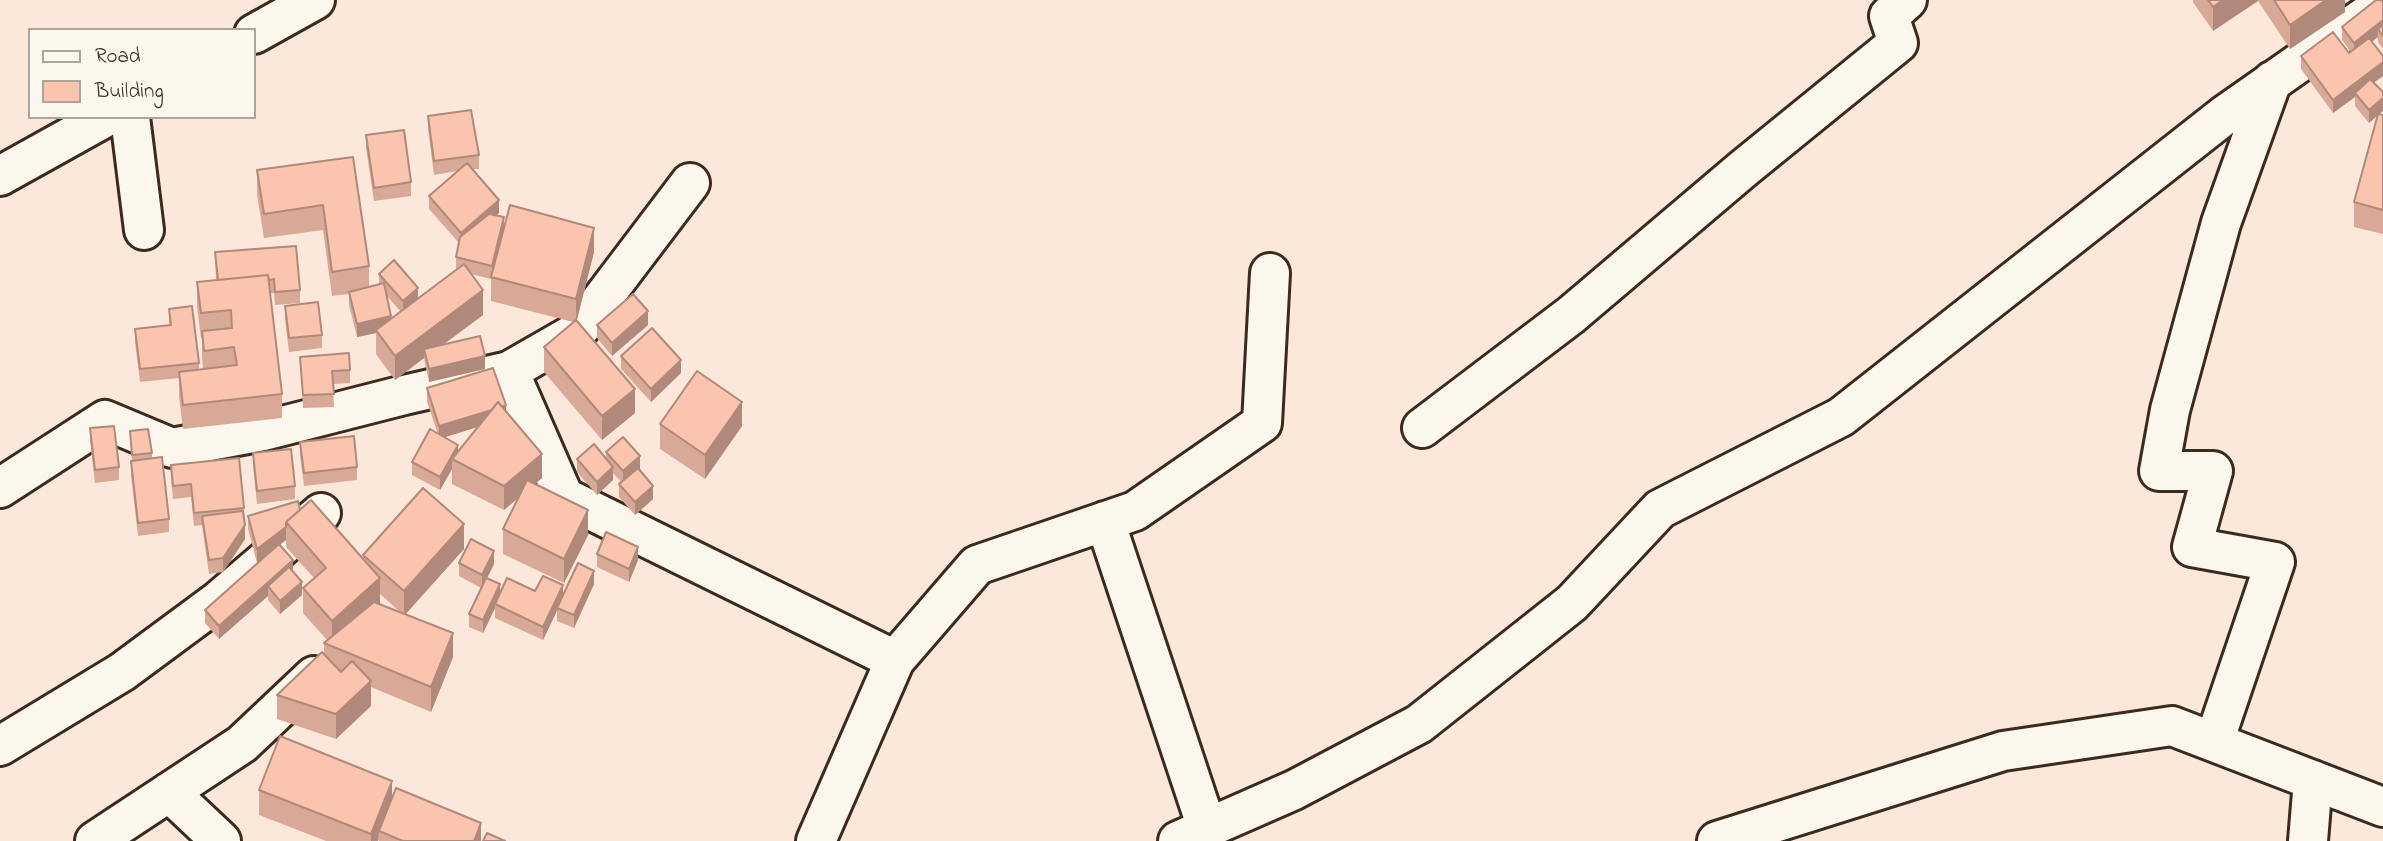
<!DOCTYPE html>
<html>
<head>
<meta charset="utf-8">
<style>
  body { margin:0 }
  #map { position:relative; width:2383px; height:841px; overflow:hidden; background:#fbe8da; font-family:"Indie Flower",sans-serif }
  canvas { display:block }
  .legend { position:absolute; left:28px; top:28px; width:228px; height:91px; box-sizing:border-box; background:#fbf7ec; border:2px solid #aea59a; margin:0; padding:9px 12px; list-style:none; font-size:21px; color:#3b2a1e }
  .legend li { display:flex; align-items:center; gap:14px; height:35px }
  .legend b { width:35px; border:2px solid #aea59a }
</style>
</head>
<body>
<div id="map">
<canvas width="2383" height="841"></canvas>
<ul class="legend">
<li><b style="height:9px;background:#fbf7ec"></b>Road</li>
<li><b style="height:19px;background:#fbc4af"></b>Building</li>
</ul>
</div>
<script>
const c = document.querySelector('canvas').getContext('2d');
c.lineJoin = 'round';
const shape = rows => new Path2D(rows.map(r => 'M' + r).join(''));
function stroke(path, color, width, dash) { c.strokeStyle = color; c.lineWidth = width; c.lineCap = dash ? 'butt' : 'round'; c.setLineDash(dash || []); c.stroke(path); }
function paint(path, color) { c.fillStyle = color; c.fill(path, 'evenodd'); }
const minor = shape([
  [254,34,315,0],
  [130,117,144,230],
  [0,176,106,117],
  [509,371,564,497,895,660],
  [1422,428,1571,315,1743,169,1898,43,1889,16,1907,0],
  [0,488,105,420,172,448,263,431,404,395,509,371,577,332,690,183],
  [1105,521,1207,828],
  [2214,742,2275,562,2192,547,2213,471,2159,471,2170,410,2221,223,2272,81],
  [0,746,122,672,218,601,321,513],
  [169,792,221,841],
  [95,841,242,744,314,676],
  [816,841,895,660,977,565,1135,511,1262,423,1270,273],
  [1178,841,1294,790,1419,724,1572,603,1660,509,1841,417,2226,114,2383,4],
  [1717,841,2003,751,2172,726,2383,807],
  [2308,841,2313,780]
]);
stroke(minor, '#3b2a1e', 44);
stroke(minor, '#fbf7ec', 38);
paint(shape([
  [2193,0,2345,0,2345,12,2290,49,2258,1,2213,31,2193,2],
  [2383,2,2383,49,2378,42,2378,37,2372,41,2383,56,2383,52,2383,76,2374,82,2380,114,2383,115,2383,234,2354,227,2354,202,2377,116,2369,123,2355,106,2355,97,2333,113,2301,69,2301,56,2349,53,2350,51,2342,40,2342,27],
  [428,116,479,155,479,169,473,169,499,213,496,215,504,231,594,252,577,320,635,413,602,440,544,372,544,347,573,322,491,301,491,279,471,274,483,315,443,345,485,369,429,382,424,358,395,380,376,354,376,333,357,337,349,305,349,294,332,296,323,230,264,238,257,195,257,170,353,157,369,266,369,287,379,284,379,274,418,298,456,270,456,257,459,243,429,209,429,196,457,171,434,175,428,129],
  [387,296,401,312,391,318],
  [366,135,411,182,411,196,374,201,366,148],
  [215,252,300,290,300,303,275,305,274,293,270,293,282,394,282,418,183,429,179,396,179,378,140,382,135,342,135,329,169,326,169,309,199,363,199,370,203,369,202,356,202,338,201,338,197,306,197,282,216,280],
  [285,306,322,335,322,348,289,352,285,319],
  [597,325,648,325,612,356,597,338],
  [621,356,681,373,651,402,621,369],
  [300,357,350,370,350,383,333,384,334,407,303,408],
  [427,388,506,411,542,478,535,484,588,535,564,583,503,554,503,529,518,498,504,510,452,484,452,469,440,490,412,475,412,462,438,434,427,402],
  [478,427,458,452,445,437],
  [660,424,742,426,705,479,660,449],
  [90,428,119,467,119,480,95,483,90,441],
  [130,431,152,453,152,459,169,519,169,532,138,536,131,475,132,461],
  [300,442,357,467,357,480,304,486,300,455],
  [606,452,640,470,653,499,635,515,619,497,619,484,621,482,613,473,613,480,597,495,577,472,577,459,606,459],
  [253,453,295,486,295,499,257,504,253,466],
  [171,465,244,508,245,539,223,572,209,574,202,525,194,526,191,497,173,499,171,478],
  [300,510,363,559,363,555,464,549,405,614,453,657,431,712,371,687,371,706,336,739,277,719,277,695,324,654,324,643,327,640,303,613,303,588,314,578,286,547,286,540,280,545,293,571,302,595,280,614,268,600,268,596,219,639,205,623,205,610,265,556,257,563,248,529,248,516],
  [380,594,400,612,379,604,380,603],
  [597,554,638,560,629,582,597,567],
  [459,563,494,564,487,578,500,594,535,591,563,596,594,584,574,628,557,621,557,610,543,640,495,618,495,608,483,633,469,627,469,614,481,588,459,576],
  [259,790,392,798,481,841,379,841,379,839,378,841,326,841,259,815]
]), '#d8a996');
paint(shape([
  [2223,0,2258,0,2258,1,2213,31,2213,7],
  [2326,0,2345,0,2345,12,2290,49,2290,25],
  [2383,20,2383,33,2378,29,2378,37,2354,56,2354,43],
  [2383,62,2383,76,2357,95,2355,93,2355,97,2333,113,2333,100],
  [2383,98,2383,111,2369,123,2369,110],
  [499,200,499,213,461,246,461,233],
  [504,217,504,230,492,279,492,266],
  [594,228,594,252,576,323,576,299],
  [418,288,418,301,403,314,403,301],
  [483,290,483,315,426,357,424,349,424,358,395,380,395,356],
  [648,311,648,325,612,356,612,343],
  [391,316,391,330,376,330,376,333,357,337,357,324],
  [485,356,485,369,429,382,429,369],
  [681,360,681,373,651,402,651,389],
  [635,389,635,413,602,440,602,416],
  [742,402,742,426,705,479,705,455],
  [506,405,506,418,439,439,439,426],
  [458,445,458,458,452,459,452,469,440,490,440,477],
  [542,454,542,478,504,510,504,486],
  [640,456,640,470,623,485,623,471],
  [613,467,613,480,597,495,597,482],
  [653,486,653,499,635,515,635,502],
  [588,510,588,535,564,583,564,559],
  [464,524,464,549,404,616,404,591],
  [245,525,245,539,223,572,223,558],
  [286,527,286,540,257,563,257,549],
  [638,547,638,560,629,582,629,569],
  [494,551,494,564,482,588,482,575],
  [293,560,293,573,268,586,268,596,219,639,219,626],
  [594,571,594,584,574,628,574,615],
  [380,578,380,603,332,645,332,621],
  [302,582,302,595,280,614,280,601],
  [500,584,500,597,495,604,495,608,483,633,483,620],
  [563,585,563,598,543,640,543,627],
  [453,633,453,657,431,712,431,687],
  [371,681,371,706,336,739,336,714],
  [392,781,392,805,379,831,378,841,371,841,371,834],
  [481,823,481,841,474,841]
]), '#b0897a');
const building = shape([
  [2208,0,2223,0,2213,7,2208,0],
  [2274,0,2326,0,2290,25,2274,0],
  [2376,0,2382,0,2383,2,2383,20,2354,43,2342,27,2376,0],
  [2383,25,2383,36,2378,29,2383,25],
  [2333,32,2349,53,2369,38,2383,56,2383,62,2333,100,2301,56,2333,32],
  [2370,79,2383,92,2383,98,2369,110,2355,93,2370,79],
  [471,110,479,155,434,161,428,116,471,110],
  [2378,114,2383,115,2383,210,2354,202,2378,114],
  [404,130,411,182,374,188,366,135,404,130],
  [353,157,369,266,332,272,323,205,264,214,257,170,353,157],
  [467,163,499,200,461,233,429,196,467,163],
  [510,205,594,228,576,299,491,277,510,205],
  [489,214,504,217,492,266,456,257,460,237,489,214],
  [296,246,300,290,275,292,274,279,269,280,268,275,218,280,215,252,296,246],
  [394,260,418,288,403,301,379,274,394,260],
  [464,264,483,290,395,356,376,330,464,264],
  [268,275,282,394,183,405,179,372,237,365,234,347,204,351,202,331,232,328,231,310,201,313,197,282,268,275],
  [384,283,391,316,357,324,349,292,384,283],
  [633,294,648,311,612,343,597,325,633,294],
  [318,302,322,335,289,338,285,306,318,302],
  [192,306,199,363,140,369,135,329,171,325,169,309,192,306],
  [576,320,635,389,602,416,544,347,576,320],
  [652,328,681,360,651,389,621,356,652,328],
  [480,336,485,356,429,369,424,349,480,336],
  [349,353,350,370,332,371,334,394,303,395,300,357,349,353],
  [493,368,506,405,502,407,498,402,492,410,439,426,427,388,493,368],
  [697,371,742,402,705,455,660,424,697,371],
  [498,402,542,454,504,486,452,459,498,402],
  [114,426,119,467,95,470,90,428,114,426],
  [148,429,152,453,132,455,130,431,148,429],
  [430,429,458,445,440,477,412,462,430,429],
  [354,436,357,467,304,473,300,442,354,436],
  [623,437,640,456,623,471,606,452,623,437],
  [594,444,613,467,597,482,577,459,594,444],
  [291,449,295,486,257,491,253,453,291,449],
  [162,457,169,519,138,523,131,461,162,457],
  [239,458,244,508,194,513,191,484,173,486,171,465,239,458],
  [638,468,653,486,635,502,619,484,638,468],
  [527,480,588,510,564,559,503,529,527,480],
  [423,488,464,524,404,591,363,555,423,488],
  [311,500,380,578,332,621,303,588,326,568,286,522,311,500],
  [298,501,300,510,286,522,286,527,257,549,248,516,298,501],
  [243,511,245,525,223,558,209,560,202,516,243,511],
  [606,532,638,547,629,569,597,554,606,532],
  [471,539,494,551,482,575,459,563,471,539],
  [279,544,293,560,219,626,205,610,279,544],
  [578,563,594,571,574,615,557,608,578,563],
  [289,567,302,582,280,601,268,586,289,567],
  [543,576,563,585,543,627,495,604,507,578,535,591,543,576],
  [486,578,500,584,483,620,469,614,486,578],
  [374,602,453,633,431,687,324,643,374,602],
  [322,652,341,672,352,661,371,681,336,714,277,695,322,652],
  [280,736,392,781,371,834,259,790,280,736],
  [396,788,481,823,474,841,403,841,379,831,396,788],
  [487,833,505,841,483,841,487,833]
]);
paint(building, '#fbc4af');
stroke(building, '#b0897a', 2);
</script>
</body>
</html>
